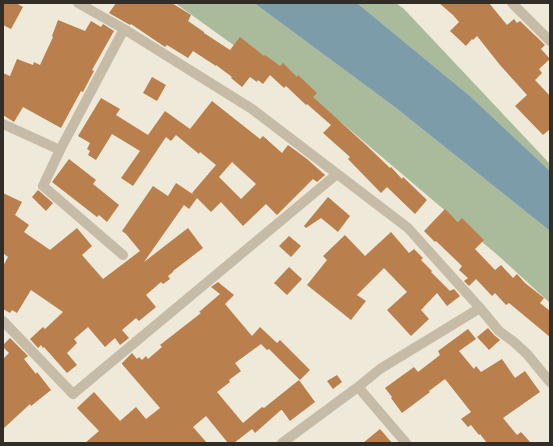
<!DOCTYPE html>
<html>
<head>
<meta charset="utf-8">
<style>
  body { margin:0 }
  #map { position:relative; width:553px; height:446px; overflow:hidden; background:#eee9d9; font-family:Quicksand,sans-serif }
  canvas { display:block }
  .frame { position:absolute; inset:0; border:4px solid #322d26; pointer-events:none }
</style>
</head>
<body>
<div id="map">
<canvas width="553" height="446"></canvas>
<div class="frame"></div>
</div>
<script>
const c = document.querySelector('canvas').getContext('2d');
c.lineJoin = 'round';
function paint(path, color) { c.fillStyle = color; c.fill(path, 'evenodd'); }
const shape = rows => new Path2D(rows.map(r => 'M' + r).join(''));
function stroke(path, color, width, dash) { c.strokeStyle = color; c.lineWidth = width; c.lineCap = dash ? 'butt' : 'round'; c.setLineDash(dash || []); c.stroke(path); }
paint(shape([
  [175,3,254,3,396,108,550,231,550,303,501,258,342,123],
  [357,3,396,3,404,9,550,164,550,171,470,96]
]), '#a9bb9b');
paint(shape([
  [254,3,357,3,470,96,550,171,550,231,396,108]
]), '#7b9ca8');
paint(shape([
  [3,3,16,3,23,7,11,29,3,25],
  [116,3,172,3,191,15,188,21,204,32,204,33,230,50,240,37,264,56,265,55,280,66,283,63,297,77,298,75,317,93,313,97,366,145,390,168,391,167,402,179,403,177,427,200,415,214,387,187,381,193,348,159,350,157,323,133,331,125,307,104,306,105,286,86,284,88,270,75,263,84,258,80,257,82,250,77,242,87,231,78,232,77,216,65,216,66,193,51,188,58,167,45,165,47,131,24,130,25,109,13],
  [439,3,489,3,507,25,514,19,517,23,520,21,545,45,541,49,550,59,539,69,542,73,535,80,550,96,550,129,543,135,515,106,527,95,500,65,477,36,473,40,472,39,466,46,450,31,459,22,453,15],
  [58,20,85,31,91,21,101,27,103,24,114,31,92,70,94,71,85,88,83,92,81,91,61,128,23,107,14,122,3,115,3,73,10,76,17,59,33,65,34,62,40,65,53,37,52,36],
  [152,77,166,85,157,101,143,93],
  [101,98,120,109,116,115,148,135,165,111,190,129,212,101,260,139,263,136,282,153,288,145,307,159,325,175,317,182,313,179,277,215,266,204,243,226,221,202,211,212,197,198,189,209,184,205,144,262,188,228,203,248,173,271,173,272,168,276,170,279,163,284,161,282,146,295,156,307,139,321,136,318,122,330,129,338,120,345,115,338,105,347,88,327,74,339,77,343,67,353,77,365,67,373,44,347,43,348,41,345,38,348,30,339,43,327,45,329,63,312,31,290,17,313,12,310,10,313,3,309,3,266,8,257,3,253,3,193,22,202,15,215,29,225,24,232,50,250,77,228,92,246,82,255,103,279,140,251,126,234,122,231,153,186,168,196,176,183,194,195,192,193,216,165,200,152,199,154,176,135,171,141,166,137,133,186,121,178,140,151,112,134,96,160,88,155,90,151,87,149,90,143,78,136],
  [232,162,256,184,241,199,219,177],
  [69,159,96,180,93,184,119,205,107,222,99,215,97,217,52,182],
  [38,190,53,203,46,211,32,197],
  [328,197,350,216,338,232,321,218,306,228,304,226],
  [445,209,458,222,462,218,484,240,475,249,495,270,501,265,513,278,517,274,525,283,544,298,540,303,550,311,550,337,509,303,506,305,495,293,492,296,476,279,469,286,464,281,468,278,459,270,462,266,436,241,435,242,424,231],
  [391,232,409,253,414,249,423,258,421,260,432,271,431,272,450,291,454,289,460,296,447,306,437,293,421,310,429,319,411,336,387,310,407,292,384,268,357,295,366,301,351,320,307,285,327,260,323,256,345,235,365,256],
  [289,236,301,246,291,257,279,246],
  [289,267,302,279,287,295,274,283],
  [218,282,234,295,225,304,252,336,260,327,277,343,280,340,310,370,300,380,269,349,267,350,261,344,235,363,241,371,229,380,230,382,217,392,243,423,262,407,264,408,299,380,315,402,290,421,282,410,281,410,255,433,252,429,234,443,228,443,206,416,193,427,207,443,85,443,99,431,77,408,94,392,120,421,136,407,146,419,160,408,122,364,122,363,132,353,137,359,139,357,142,360,146,356,148,359,162,347,160,345,201,313,199,312,220,294,211,287],
  [488,328,494,335,500,340,489,350,477,337],
  [468,329,476,339,459,351,474,369,476,366,481,372,502,359,515,378,525,371,540,392,503,418,517,435,521,432,531,443,487,443,480,434,479,435,471,425,468,427,461,419,471,412,445,379,429,391,430,392,402,413,391,398,392,397,385,388,414,367,418,372,440,355,438,351],
  [10,338,28,356,24,359,36,374,37,372,51,390,31,406,30,404,3,429,3,359,9,353,3,347,3,345],
  [337,375,342,382,333,389,327,381],
  [380,429,392,443,363,443]
]), '#b97f4c');
stroke(shape([
  [78,3,124,29,252,109,408,228,480,308,499,331,514,342,527,354,550,382],
  [512,3,550,41],
  [3,124,60,150],
  [123,255,43,186,60,150,124,29],
  [3,321,73,394,337,174],
  [358,387,406,443],
  [282,443,358,387,380,369,480,308]
]), '#c5bba7', 10);
</script>
</body>
</html>
